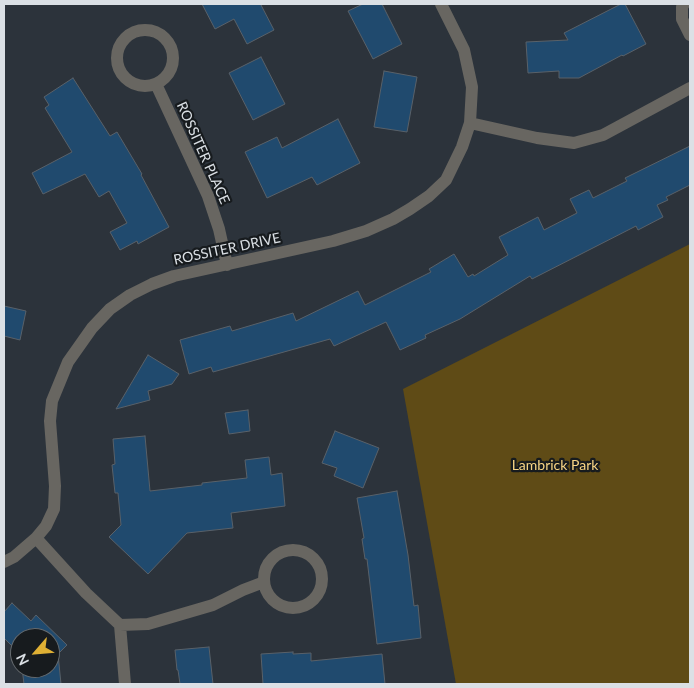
<!DOCTYPE html>
<html>
<head>
<meta charset="utf-8">
<style>
  body { margin:0 }
  #map { position:relative; width:694px; height:688px; overflow:hidden; background:#2c333b; font-family:Lato,sans-serif }
  canvas { display:block }
  .frame { position:absolute; inset:0; border:5px solid #dbe0e5; pointer-events:none }
  .north { position:absolute; left:10px; top:628px; width:50px; height:50px; box-sizing:border-box; background:#171b1e; border:1px solid #656a6e; border-radius:50%; rotate:243deg; font-size:14px; font-weight:700; line-height:20px; text-align:center; color:#dbe0e5 }
  .north::after { content:''; display:block; margin:auto; width:18px; height:22px; background:#dfb034; clip-path:polygon(50% 0,100% 100%,50% 72%,0 100%) }
</style>
</head>
<body>
<div id="map">
<canvas width="694" height="688"></canvas>
<div class="frame"></div>
<div class="north">N</div>
</div>
<script>
const c = document.querySelector('canvas').getContext('2d');
c.lineJoin = 'round';
function paint(path, color) { c.fillStyle = color; c.fill(path, 'evenodd'); }
const shape = rows => new Path2D(rows.map(r => 'M' + r).join(''));
function stroke(path, color, width, dash) { c.strokeStyle = color; c.lineWidth = width; c.lineCap = dash ? 'butt' : 'round'; c.setLineDash(dash || []); c.stroke(path); }
function label(font, color, halo, rows, align = 'center') {
  c.font = font + ' Lato,sans-serif'; c.lineWidth = 4.5; c.setLineDash([]); c.textBaseline = 'middle'; c.strokeStyle = halo; c.fillStyle = color; for (const [text, x, y, turn = 0] of rows) {
    c.save(); c.translate(x, y); c.rotate((+turn || 0) * Math.PI / 180); c.textAlign = isNaN(turn) ? turn : align; if (halo) c.strokeText(text, 0, 0); c.fillText(text, 0, 0); c.restore();
  }
}
paint(shape([
  [690,244,690,684,456,684,403,389]
]), '#5f4b16');
const building = shape([
  [202,4,263,4,261,5,274,30,247,44,234,19,215,29,202,4],
  [363,4,382,4,402,44,373,59,348,11,363,4],
  [621,4,625,4,646,44,623,56,622,55,579,78,559,78,559,71,528,73,526,42,568,40,564,33,621,4],
  [261,57,285,104,253,120,229,73,261,57],
  [384,71,417,77,407,132,374,127,384,71],
  [73,78,110,136,117,132,142,174,141,175,169,227,138,244,137,241,120,250,110,232,127,223,109,191,99,197,85,174,43,194,32,173,72,152,45,108,49,105,44,97,73,78],
  [338,119,360,163,317,185,312,177,267,198,245,152,277,137,282,148,338,119],
  [690,146,690,185,666,197,668,200,657,205,663,217,638,230,636,226,532,279,530,276,460,319,425,335,426,338,400,350,386,322,334,346,330,339,213,372,211,367,189,374,180,340,230,326,232,331,293,313,296,321,358,291,365,305,431,272,429,269,454,254,468,277,473,274,474,276,508,255,499,237,538,217,544,230,577,213,570,199,589,190,593,198,627,181,625,178,690,146],
  [4,306,26,311,20,340,4,336,4,306],
  [148,355,179,374,172,384,148,391,150,400,116,409,148,355],
  [248,410,250,431,229,434,225,413,248,410],
  [335,431,379,448,363,488,334,476,337,468,322,463,335,431],
  [145,436,150,491,202,485,202,483,247,478,245,460,269,457,271,475,282,473,285,506,231,513,233,528,187,533,148,574,109,537,121,525,118,493,115,493,112,465,115,464,113,439,145,436],
  [397,491,408,555,414,606,418,605,421,638,377,644,367,559,365,559,362,539,364,538,357,498,397,491],
  [12,603,31,621,36,615,67,645,58,654,61,684,24,684,22,668,50,668,50,638,20,638,20,654,4,638,4,612,12,603],
  [209,647,213,684,180,684,178,670,177,670,175,650,209,647],
  [293,652,293,654,311,653,311,661,382,654,385,684,263,684,261,654,293,652]
]);
paint(building, '#204a6e');
stroke(building, '#596169', 1);
stroke(shape([
  [684,4,682,7,682,19,690,35],
  '117 58a28 28 0 1 1 56 0a28 28 0 1 1-56 0Z',
  [156,84,208,196,219,229,227,265],
  [470,123,537,138,574,143,603,135,690,88],
  [36,538,86,593,120,625,148,624,213,605,243,590,264,582],
  '264 579a29 29 0 1 1 58 0a29 29 0 1 1-58 0Z',
  [4,562,14,557,36,538,46,526,54,509,55,486,50,421,52,401,68,362,92,328,110,309,130,295,152,284,174,276,333,241,366,231,393,219,410,209,429,196,446,180,462,147,470,123,472,87,464,50,441,4],
  [120,625,125,684]
]), '#686661', 12);
label('14px', '#dbe0e5', '#171b1e', [
  ["ROSSITER PLACE",203,153,66],
  ["ROSSITER DRIVE",227,249,-12]
]);
label('14px', '#f7d484', '#171b1e', [
  ["Lambrick Park",555,465]
]);
</script>
</body>
</html>
